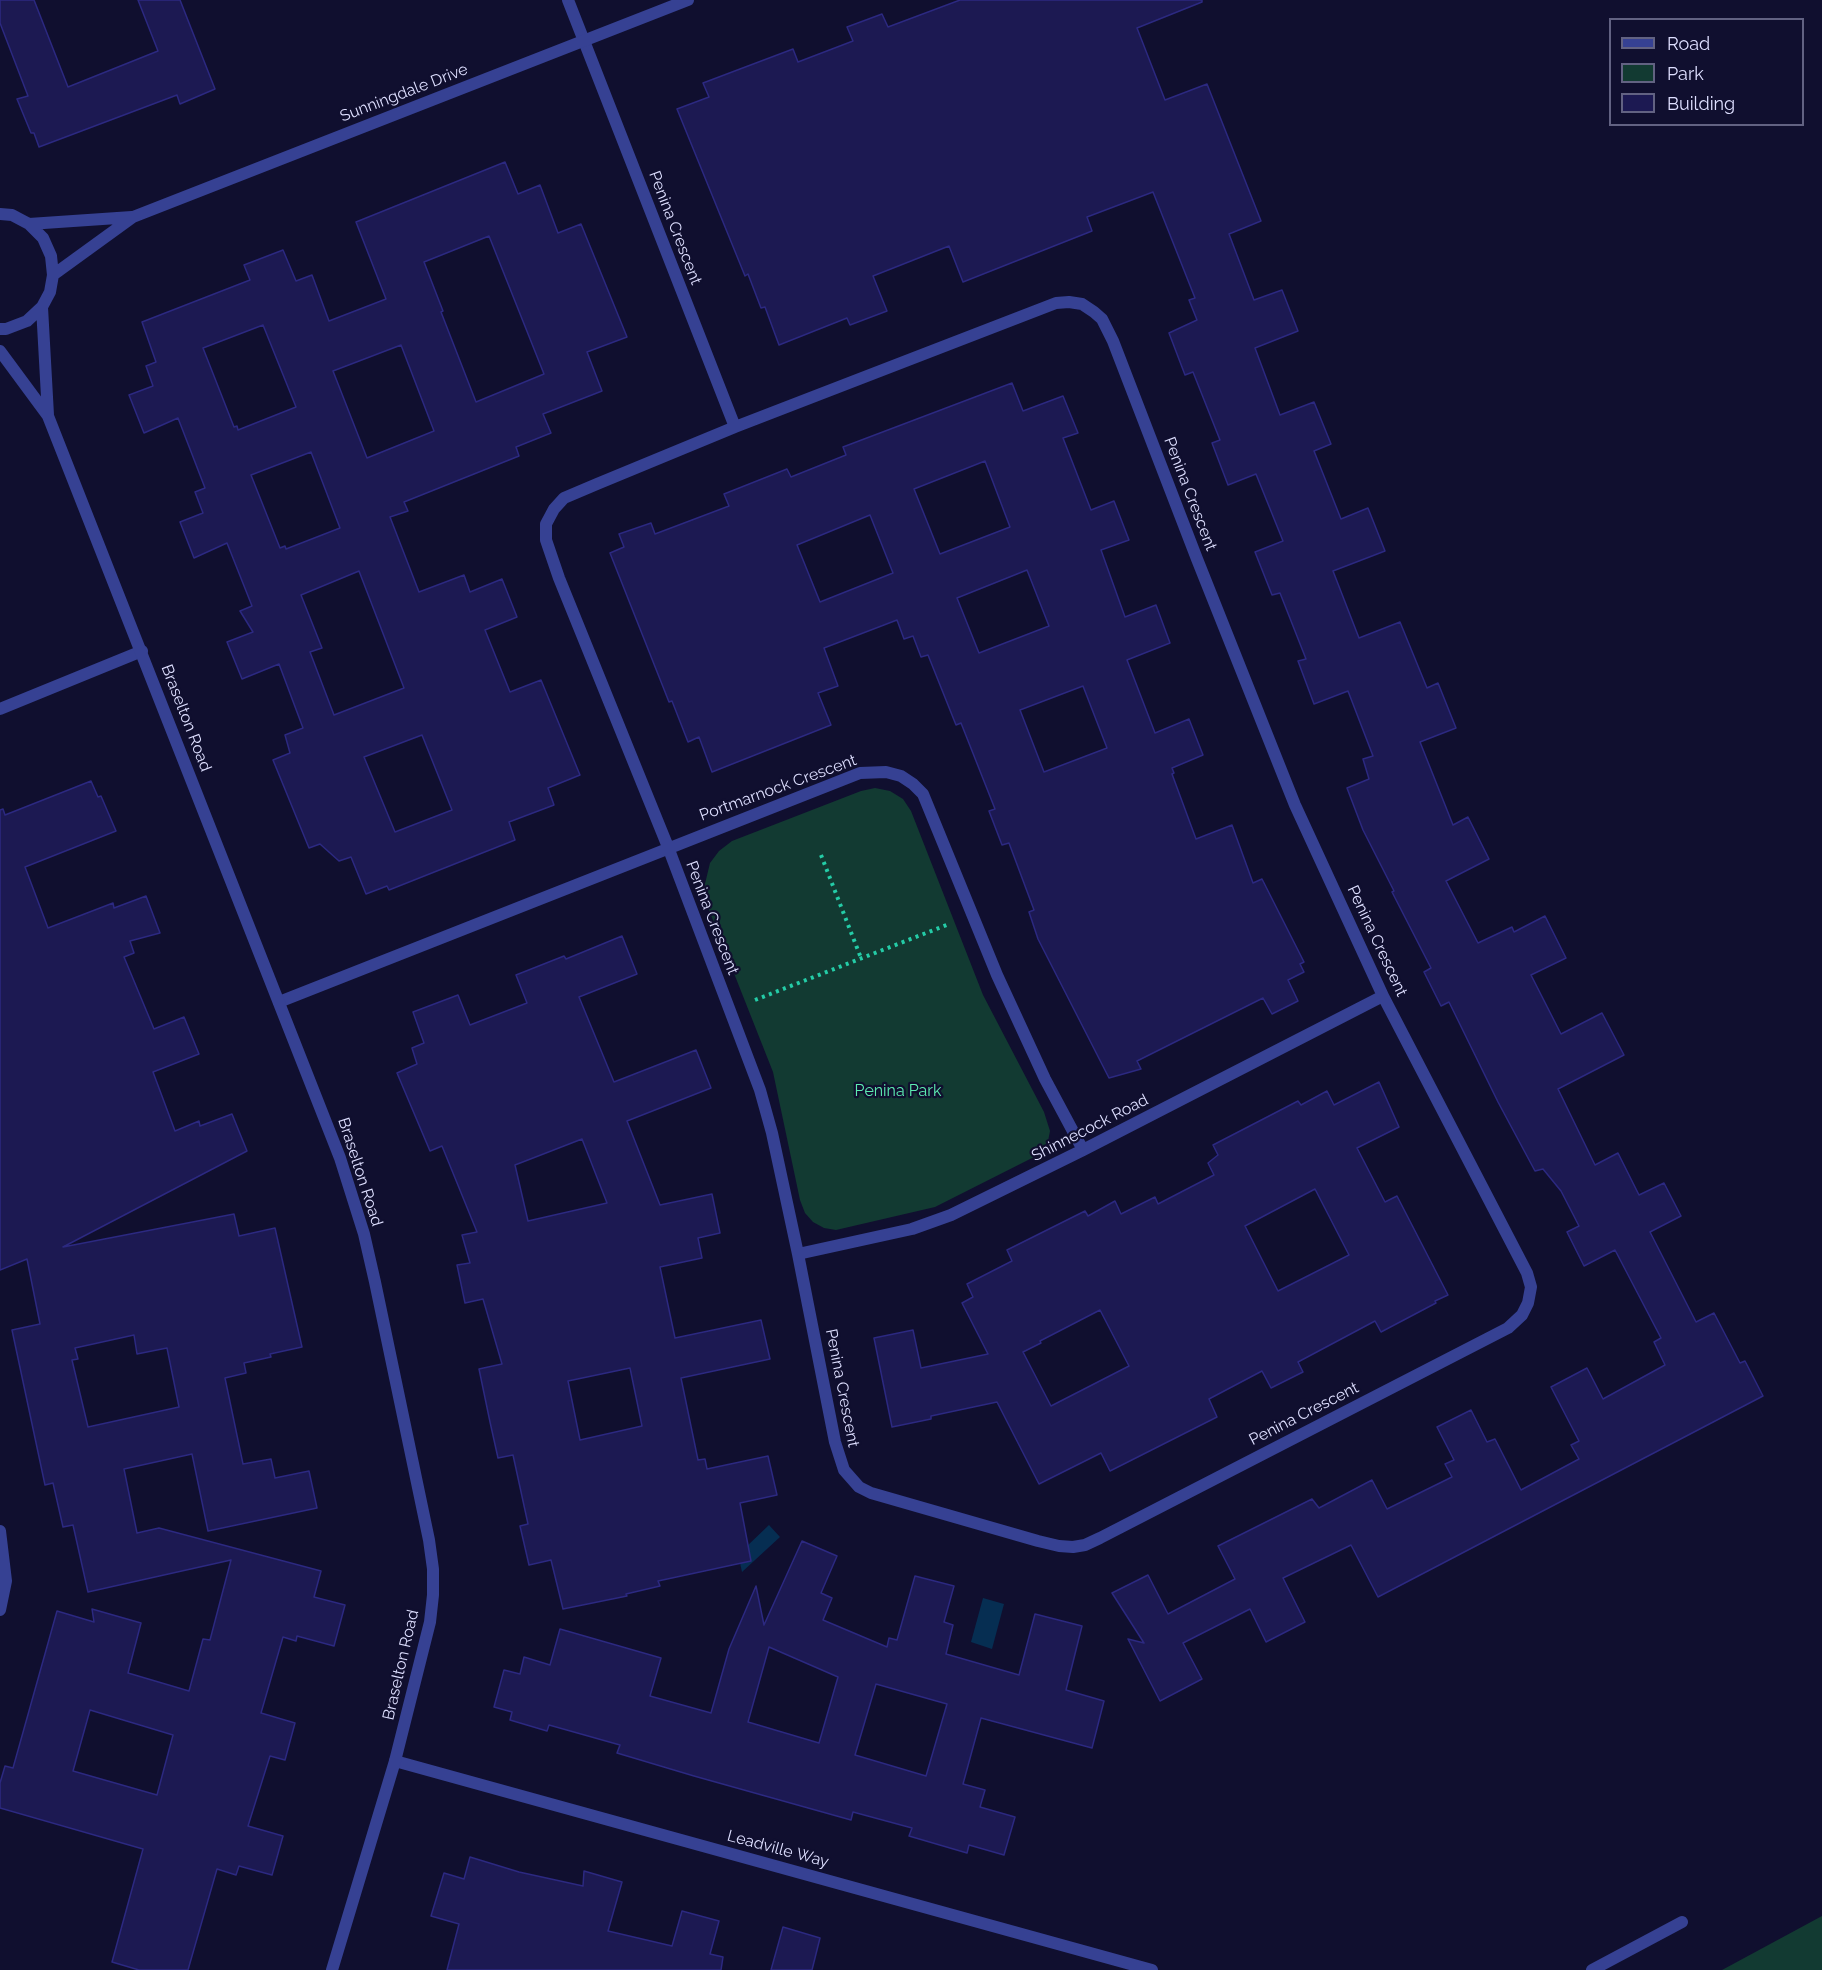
<!DOCTYPE html>
<html>
<head>
<meta charset="utf-8">
<style>
  body { margin:0 }
  #map { position:relative; width:1822px; height:1970px; overflow:hidden; background:#100f2f; font-family:Raleway,sans-serif }
  canvas { display:block }
  .legend { position:absolute; left:1609px; top:18px; width:195px; height:108px; box-sizing:border-box; background:#100f2f; border:2px solid #626282; margin:0; padding:8px 10px; list-style:none; font-size:18px; color:#dedfff }
  .legend li { display:flex; align-items:center; gap:12px; height:30px }
  .legend b { width:30px; border:2px solid #626282 }
</style>
</head>
<body>
<div id="map">
<canvas width="1822" height="1970"></canvas>
<ul class="legend">
<li><b style="height:8px;background:#364193"></b>Road</li>
<li><b style="height:16px;background:#123a32"></b>Park</li>
<li><b style="height:16px;background:#1c1952"></b>Building</li>
</ul>
</div>
<script>
const c = document.querySelector('canvas').getContext('2d');
c.lineJoin = 'round';
function paint(path, color) { c.fillStyle = color; c.fill(path, 'evenodd'); }
const shape = rows => new Path2D(rows.map(r => 'M' + r).join(''));
function stroke(path, color, width, dash) { c.strokeStyle = color; c.lineWidth = width; c.lineCap = dash ? 'butt' : 'round'; c.setLineDash(dash || []); c.stroke(path); }
function label(font, color, halo, rows, align = 'center') {
  c.font = font + ' Raleway,sans-serif'; c.lineWidth = 4.5; c.setLineDash([]); c.textBaseline = 'middle'; c.strokeStyle = halo; c.fillStyle = color; for (const [text, x, y, turn = 0] of rows) {
    c.save(); c.translate(x, y); c.rotate((+turn || 0) * Math.PI / 180); c.textAlign = isNaN(turn) ? turn : align; if (halo) c.strokeText(text, 0, 0); c.fillText(text, 0, 0); c.restore();
  }
}
paint(shape([
  [875,788,890,791,903,799,911,811,983,995,1044,1112,1050,1131,1048,1141,1038,1155,935,1207,836,1230,824,1228,813,1222,805,1213,800,1200,773,1072,705,900,704,888,710,863,719,851,732,841,861,791],
  [1822,1916,1822,1970,1722,1970]
]), '#123a32');
paint(shape([
  [769,1525,780,1537,742,1572,737,1549,746,1547],
  [983,1598,1004,1604,992,1649,971,1642]
]), '#062e52');
const building = shape([
  [0,0,34,0,68,87,158,51,138,0,180,0,215,89,180,104,177,95,39,147,34,133,31,133,17,99,28,96,0,23,0,0],
  [960,0,1202,0,1202,2,1137,28,1165,100,1207,84,1261,221,1229,234,1254,300,1282,290,1298,331,1255,348,1280,415,1314,402,1331,444,1314,451,1341,519,1368,508,1385,551,1333,571,1359,638,1400,622,1427,688,1438,683,1456,728,1420,742,1453,825,1468,817,1489,859,1446,881,1478,943,1512,927,1514,932,1545,916,1566,958,1531,975,1561,1034,1602,1013,1624,1055,1558,1089,1595,1165,1618,1153,1639,1195,1664,1183,1681,1216,1650,1232,1696,1322,1714,1313,1740,1363,1745,1361,1763,1396,1378,1597,1351,1545,1283,1578,1305,1622,1266,1642,1250,1609,1183,1643,1202,1679,1160,1701,1128,1639,1144,1643,1112,1593,1148,1575,1168,1614,1235,1579,1218,1546,1312,1499,1319,1508,1372,1480,1387,1509,1452,1477,1445,1464,1454,1460,1437,1427,1471,1410,1487,1442,1495,1439,1521,1490,1579,1459,1571,1445,1579,1441,1551,1387,1587,1368,1603,1399,1665,1365,1654,1342,1661,1338,1615,1250,1584,1266,1567,1232,1579,1226,1561,1191,1543,1169,1535,1171,1498,1102,1449,1002,1441,1006,1424,972,1431,968,1392,892,1394,891,1363,830,1347,788,1369,779,1363,759,1373,756,1348,691,1314,704,1298,661,1306,659,1280,593,1272,595,1255,552,1283,541,1256,474,1228,485,1212,443,1220,440,1193,372,1185,375,1169,333,1197,320,1189,300,1195,298,1153,192,1087,217,1092,231,963,282,949,246,873,276,887,311,850,325,847,318,779,345,765,307,761,308,748,274,745,276,677,109,709,97,703,83,740,69,793,49,798,62,853,41,847,27,882,14,888,27,960,0],
  [505,162,518,194,540,185,558,233,581,224,627,337,587,352,602,391,543,414,551,433,516,447,519,456,404,502,408,511,390,517,419,592,464,575,470,592,502,579,517,617,485,630,510,692,541,680,580,775,548,788,554,805,509,822,515,840,389,890,387,886,366,894,351,857,339,861,320,844,309,848,273,760,290,753,285,735,303,728,279,664,242,679,227,642,253,632,240,611,252,606,227,543,194,558,180,522,203,513,195,492,205,488,178,418,144,433,129,395,153,386,146,366,156,362,142,322,250,280,244,265,283,250,296,281,312,275,329,321,386,299,356,222,505,162],
  [489,236,544,374,476,402,441,312,443,311,424,262,489,236],
  [263,325,296,407,238,430,237,426,234,427,203,348,263,325],
  [401,345,434,431,367,458,333,371,401,345],
  [311,452,340,528,286,549,285,546,280,548,251,475,311,452],
  [359,571,404,688,334,715,310,652,322,648,301,595,359,571],
  [422,735,452,810,395,832,364,757,422,735],
  [1012,383,1023,411,1063,396,1078,433,1063,438,1091,510,1114,501,1129,540,1101,550,1125,617,1156,605,1170,643,1127,660,1155,733,1189,719,1203,755,1172,768,1174,773,1172,774,1196,839,1232,825,1253,883,1262,879,1304,962,1300,964,1304,972,1288,980,1298,1001,1272,1014,1263,998,1137,1061,1141,1069,1109,1078,1038,939,1029,912,1034,910,1009,843,1002,845,989,811,995,809,961,723,956,725,928,655,921,657,913,636,904,639,897,620,824,648,838,686,818,693,831,725,712,772,699,737,688,742,672,701,669,702,610,553,624,547,619,534,651,523,655,534,729,506,724,494,787,469,791,477,846,455,843,447,1012,383],
  [985,461,1010,527,940,554,914,489,985,461],
  [870,515,893,573,820,602,797,545,870,515],
  [1027,570,1049,626,979,653,957,598,1027,570],
  [1083,686,1107,748,1044,772,1020,710,1083,686],
  [91,781,98,797,101,796,116,831,25,867,48,928,113,903,114,908,146,896,160,933,130,941,134,953,124,957,154,1029,184,1017,199,1054,153,1072,175,1131,199,1121,200,1126,232,1114,247,1151,63,1247,234,1214,239,1236,275,1228,302,1347,270,1354,271,1357,244,1363,246,1373,225,1378,243,1464,271,1459,275,1478,309,1471,317,1508,208,1531,192,1454,124,1469,137,1533,159,1528,321,1571,314,1597,345,1605,334,1646,297,1636,296,1641,283,1637,261,1713,295,1723,285,1760,270,1756,248,1826,283,1836,272,1875,239,1866,236,1875,217,1869,188,1970,139,1970,112,1962,143,1849,0,1808,0,1783,5,1766,13,1768,57,1611,94,1622,92,1609,141,1623,128,1673,189,1691,203,1639,210,1640,231,1560,88,1592,73,1525,63,1527,53,1483,45,1485,12,1330,40,1324,27,1259,0,1270,0,810,3,809,5,815,91,781],
  [134,1335,137,1354,167,1348,179,1407,88,1427,72,1360,78,1359,75,1348,134,1335],
  [90,1710,173,1735,157,1795,73,1771,90,1710],
  [622,936,637,974,579,997,614,1082,696,1050,711,1088,627,1121,660,1205,712,1194,720,1233,698,1238,702,1258,660,1267,675,1338,761,1320,770,1359,681,1378,698,1460,705,1459,707,1469,768,1456,777,1495,740,1503,751,1561,658,1581,660,1586,626,1594,627,1596,563,1609,551,1560,529,1565,520,1526,528,1524,513,1455,498,1458,490,1422,479,1369,502,1364,483,1299,465,1303,457,1265,470,1263,462,1235,477,1232,442,1146,430,1151,397,1073,417,1064,412,1048,424,1043,413,1012,458,995,470,1025,527,1003,516,975,564,956,566,959,622,936],
  [582,1139,607,1203,528,1221,515,1165,582,1139],
  [630,1368,642,1426,580,1440,568,1381,630,1368],
  [1379,1082,1399,1127,1357,1148,1385,1202,1397,1196,1448,1295,1435,1301,1436,1303,1381,1332,1375,1321,1298,1362,1303,1372,1271,1388,1262,1371,1209,1399,1217,1417,1110,1471,1101,1453,1039,1484,997,1402,931,1416,931,1419,892,1427,874,1338,913,1330,921,1368,988,1354,962,1303,973,1297,967,1284,1012,1261,1007,1250,1085,1211,1088,1216,1115,1201,1121,1214,1155,1197,1158,1204,1214,1175,1208,1163,1218,1155,1213,1145,1298,1101,1301,1105,1327,1091,1334,1105,1379,1082],
  [1315,1189,1349,1255,1278,1291,1245,1226,1315,1189],
  [1100,1310,1129,1366,1051,1406,1023,1352,1041,1343,1040,1341,1100,1310],
  [802,1541,837,1556,821,1593,832,1598,823,1620,887,1647,889,1638,897,1640,915,1576,954,1586,944,1622,953,1625,946,1654,1019,1675,1035,1614,1082,1626,1066,1690,1104,1701,1092,1748,981,1718,963,1784,985,1790,980,1807,1015,1817,1004,1855,969,1845,967,1853,909,1836,912,1828,853,1812,851,1820,694,1776,617,1753,620,1745,549,1725,547,1731,510,1720,512,1712,494,1707,504,1670,520,1674,524,1657,550,1665,560,1629,661,1658,650,1696,711,1713,729,1649,756,1586,764,1625,802,1541],
  [769,1647,838,1677,819,1743,748,1722,769,1647],
  [876,1684,947,1704,926,1776,855,1755,876,1684],
  [470,1857,519,1872,583,1886,584,1871,622,1882,608,1931,672,1946,682,1911,719,1921,710,1954,723,1957,721,1970,447,1970,459,1924,431,1916,444,1873,464,1879,470,1857],
  [783,1927,820,1938,812,1970,771,1970,783,1927]
]);
paint(building, '#1c1952');
stroke(building, '#2c2981', 1.5);
stroke(shape([
  [821,855,861,958],
  [755,1000,949,924]
]), '#24cca7', 4, [3, 4.5]);
stroke(shape([
  [1592,1970,1682,1922]
]), '#364193', 12);
stroke(shape([
  [568,0,735,427],
  [1069,302,1082,304,1094,312,1102,319,1113,341,1197,559,1295,805,1383,996,1527,1273,1531,1287,1528,1303,1522,1315,1508,1328,1100,1538,1085,1545,1073,1547,1059,1546,1038,1541,871,1493,859,1487,844,1470,835,1442,798,1254,772,1133,760,1090,668,847,559,578,546,540,546,524,554,509,564,498,597,484,735,427,1056,303,1069,302],
  [0,709,142,651],
  [279,1002,860,773,886,772,901,776,913,784,923,794,997,975,1045,1079,1083,1150],
  [798,1254,912,1229,951,1215,1083,1150,1383,996],
  [0,1531,6,1581,0,1610],
  [395,1761,1152,1970]
]), '#364193', 12);
stroke(shape([
  [0,214,12,215,29,224,43,238,51,256,53,275,50,292,42,307,27,321,6,329,0,329],
  [29,224,132,217],
  [53,275,133,217,688,0],
  [42,307,48,415],
  [0,351,48,416,340,1158,364,1234,375,1282,429,1540,433,1569,433,1595,430,1622,395,1761,332,1970]
]), '#364193', 12);
label('16px', '#dedfff', '#100f2f', [
  ["Sunningdale Drive",404,93,-21],
  ["Penina Crescent",675,228,69],
  ["Penina Crescent",1190,494,69],
  ["Braselton Road",186,718,69],
  ["Portmarnock Crescent",778,788,-20],
  ["Penina Crescent",712,918,69],
  ["Penina Crescent",1377,941,65],
  ["Shinnecock Road",1090,1128,-27],
  ["Braselton Road",360,1172,72],
  ["Penina Crescent",842,1388,79],
  ["Penina Crescent",1304,1414,-27],
  ["Braselton Road",401,1665,-77],
  ["Leadville Way",778,1849,15]
]);
label('16px', '#5decb1', '#100f2f', [
  ["Penina Park",898,1091]
]);
</script>
</body>
</html>
